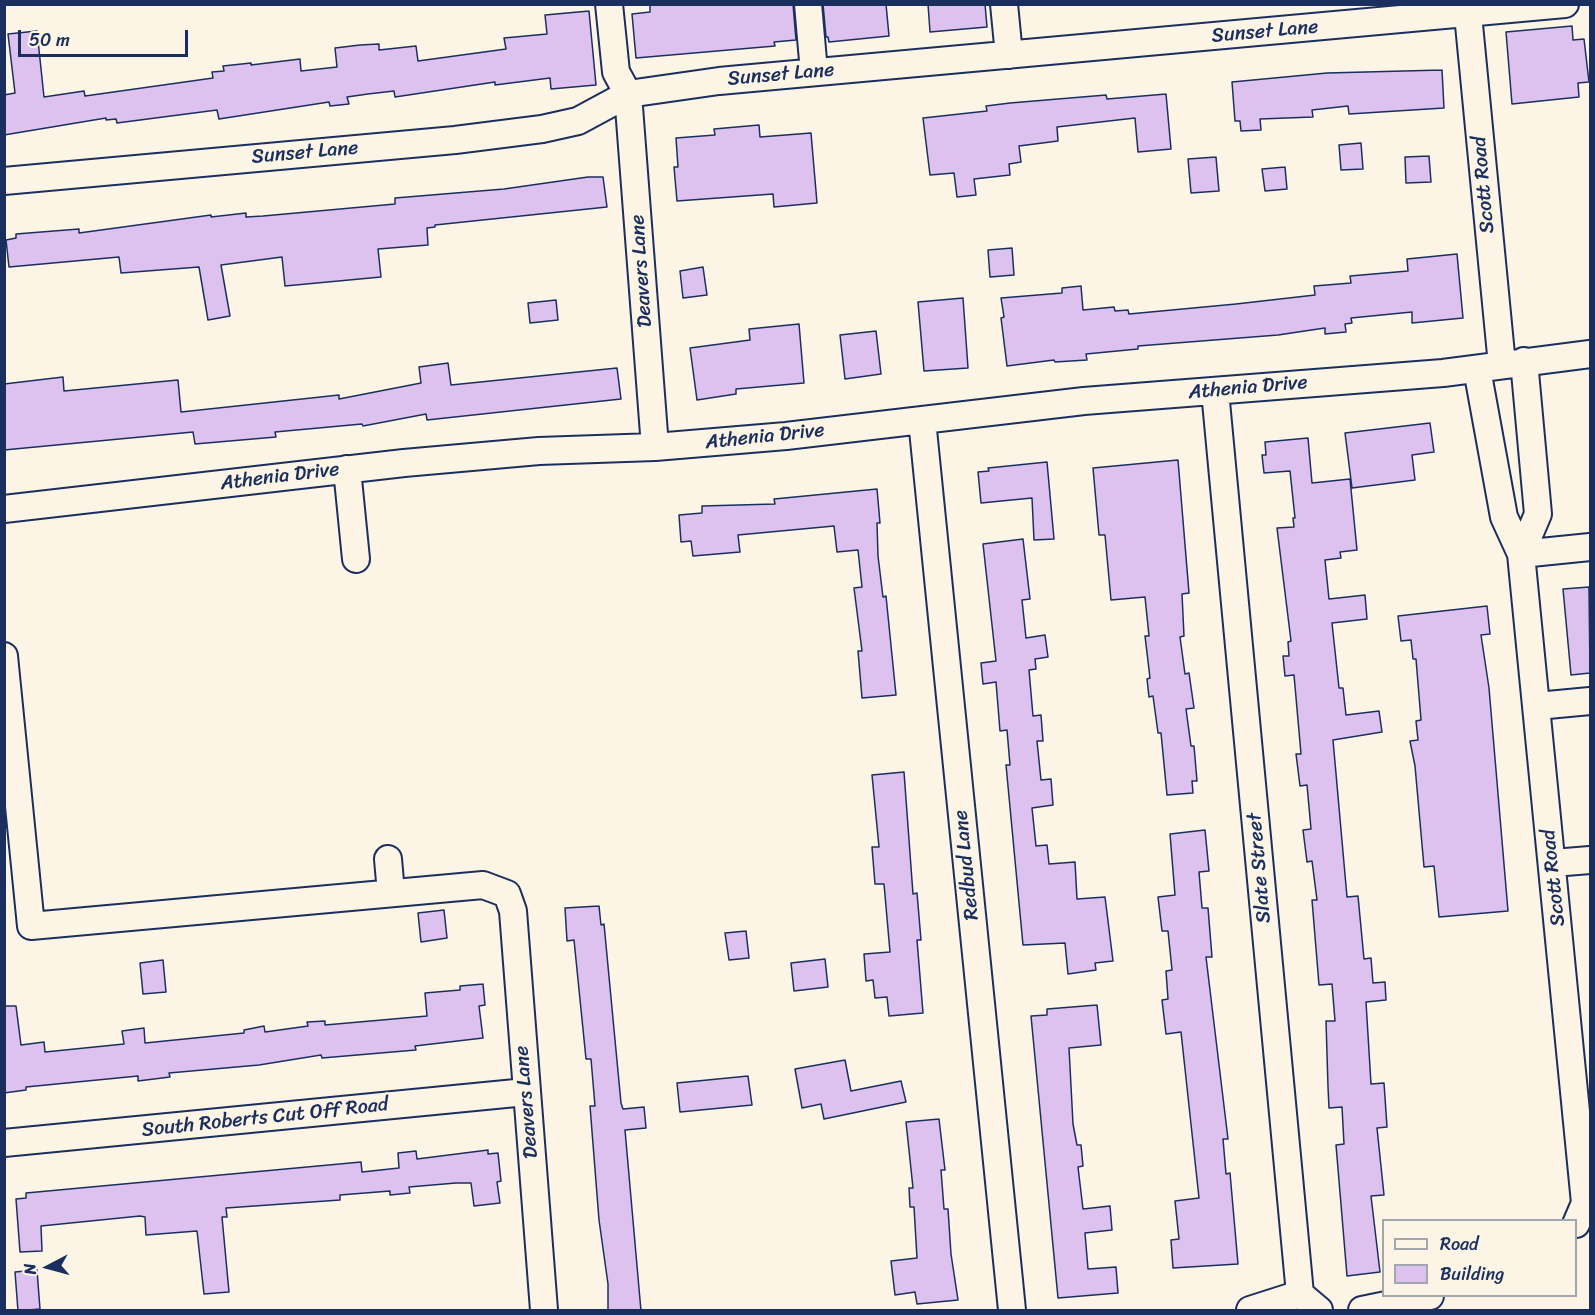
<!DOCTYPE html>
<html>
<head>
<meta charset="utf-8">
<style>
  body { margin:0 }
  #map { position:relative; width:1595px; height:1315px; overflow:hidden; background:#fcf5e5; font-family:Sriracha,sans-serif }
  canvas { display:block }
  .frame { position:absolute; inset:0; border:6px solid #1b2f5e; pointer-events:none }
  .legend { position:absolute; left:1382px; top:1219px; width:195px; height:78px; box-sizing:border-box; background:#fcf5e5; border:2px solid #a2a6af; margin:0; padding:8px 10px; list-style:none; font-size:18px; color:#1b2f5e }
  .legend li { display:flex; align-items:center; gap:12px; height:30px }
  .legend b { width:30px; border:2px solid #a2a6af }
  .north { position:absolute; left:18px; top:1237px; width:60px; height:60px; -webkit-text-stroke:4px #fcf5e5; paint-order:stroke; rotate:264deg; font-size:16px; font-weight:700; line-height:24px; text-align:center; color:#1b2f5e }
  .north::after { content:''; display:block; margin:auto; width:21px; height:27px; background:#1b2f5e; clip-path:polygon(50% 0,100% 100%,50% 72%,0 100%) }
  .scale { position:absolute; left:18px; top:30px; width:170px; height:27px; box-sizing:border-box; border:3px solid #1b2f5e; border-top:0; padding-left:8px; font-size:18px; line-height:21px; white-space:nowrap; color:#1b2f5e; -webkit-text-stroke:4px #fcf5e5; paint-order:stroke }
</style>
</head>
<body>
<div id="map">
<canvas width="1595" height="1315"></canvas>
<div class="frame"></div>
<ul class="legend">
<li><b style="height:8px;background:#fcf5e5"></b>Road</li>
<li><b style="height:16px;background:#ddc1ef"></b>Building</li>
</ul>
<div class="north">N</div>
<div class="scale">50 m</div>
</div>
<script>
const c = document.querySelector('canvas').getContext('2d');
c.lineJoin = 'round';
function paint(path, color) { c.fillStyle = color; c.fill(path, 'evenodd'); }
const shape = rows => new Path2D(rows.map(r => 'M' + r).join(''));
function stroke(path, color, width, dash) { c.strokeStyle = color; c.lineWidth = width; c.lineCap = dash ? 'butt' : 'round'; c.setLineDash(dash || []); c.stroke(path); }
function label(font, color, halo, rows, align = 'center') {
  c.font = font + ' Sriracha,sans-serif'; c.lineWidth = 4.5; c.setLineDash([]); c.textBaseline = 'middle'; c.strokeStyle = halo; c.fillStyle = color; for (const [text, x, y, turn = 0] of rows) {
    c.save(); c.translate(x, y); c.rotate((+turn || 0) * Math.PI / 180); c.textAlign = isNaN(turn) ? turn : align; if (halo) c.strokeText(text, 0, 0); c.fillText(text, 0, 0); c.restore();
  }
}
const building = shape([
  [650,4,793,4,796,40,774,42,775,46,636,58,632,14,650,12,650,4],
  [823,4,886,4,889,36,829,42,828,37,826,37,823,4],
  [928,4,985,4,987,27,930,32,928,4],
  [589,11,596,85,551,89,550,78,495,85,495,82,395,97,394,91,368,94,347,97,349,104,330,106,329,102,219,119,217,110,117,123,116,119,106,120,106,118,4,135,4,95,15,93,8,34,37,31,44,97,84,91,85,96,213,78,212,72,224,71,223,66,251,63,251,65,300,59,301,71,337,67,335,48,360,45,379,44,379,50,416,46,418,61,506,49,504,38,547,34,545,15,589,11],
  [1572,26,1573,40,1584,39,1589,82,1578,83,1579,97,1512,104,1506,32,1572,26],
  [1442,70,1444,108,1349,114,1348,106,1312,110,1313,117,1260,119,1261,130,1241,131,1240,121,1235,121,1232,82,1327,73,1442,70],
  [1166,94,1171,149,1138,152,1135,118,1057,127,1058,141,1019,146,1021,162,1009,164,1010,175,974,179,976,195,957,197,954,173,930,175,923,118,987,111,986,106,1010,103,1106,95,1107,99,1166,94],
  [759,125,760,137,811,133,817,203,774,207,773,194,677,201,674,167,678,167,676,138,715,135,714,129,759,125],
  [1361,143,1363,169,1341,170,1339,145,1361,143],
  [1429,156,1431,182,1406,183,1405,157,1429,156],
  [1216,157,1219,191,1191,193,1188,159,1216,157],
  [1285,167,1287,189,1265,191,1262,169,1285,167],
  [588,177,603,177,607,207,435,225,435,227,427,228,428,245,378,249,381,277,285,286,282,257,221,265,230,316,208,320,199,267,121,273,119,257,9,267,6,240,16,238,16,234,79,229,79,233,211,215,211,217,246,213,246,217,263,216,395,204,395,198,504,189,588,177],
  [1012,248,1014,275,990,277,988,250,1012,248],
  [1457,254,1463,318,1412,323,1412,312,1351,318,1352,323,1345,324,1346,332,1325,334,1325,328,1278,335,1138,346,1138,349,1086,354,1087,360,1055,362,1054,360,1007,366,1001,318,1004,317,1001,298,1062,293,1062,288,1081,286,1083,310,1114,307,1115,311,1128,310,1129,314,1236,304,1315,295,1314,286,1351,283,1350,276,1408,271,1407,259,1457,254],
  [703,267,707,295,683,298,680,271,703,267],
  [963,298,968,368,924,371,918,302,963,298],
  [556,300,558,320,530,323,528,303,556,300],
  [799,324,804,383,736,389,736,394,697,400,690,348,750,340,749,329,799,324],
  [876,331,881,374,845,379,840,335,876,331],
  [448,363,451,385,617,368,621,399,427,420,426,414,363,426,362,424,275,432,276,437,195,444,193,432,4,450,4,384,63,377,64,391,178,380,181,412,339,395,339,399,421,383,419,367,448,363],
  [1430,423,1434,452,1412,455,1415,480,1352,488,1345,433,1430,423],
  [1308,438,1312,483,1350,479,1357,550,1340,552,1341,558,1325,560,1329,599,1365,595,1367,619,1332,623,1339,688,1343,688,1346,715,1379,711,1382,732,1333,740,1347,897,1358,896,1364,959,1371,958,1373,983,1385,982,1386,1000,1366,1002,1371,1084,1384,1083,1387,1127,1377,1128,1384,1195,1371,1196,1380,1272,1347,1276,1336,1145,1344,1144,1342,1107,1329,1108,1328,1087,1326,1021,1335,1021,1332,984,1319,985,1312,900,1317,900,1312,861,1307,862,1303,830,1311,829,1307,785,1300,786,1296,754,1301,754,1294,675,1285,676,1283,656,1289,656,1288,642,1291,641,1277,528,1294,527,1293,518,1295,518,1290,471,1264,473,1262,455,1266,455,1265,442,1308,438],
  [1178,460,1189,593,1182,594,1184,636,1180,637,1185,674,1189,673,1194,708,1186,709,1191,746,1194,746,1197,781,1192,781,1193,793,1167,795,1161,733,1158,733,1153,696,1149,697,1147,679,1150,678,1145,636,1149,636,1145,597,1111,600,1105,535,1099,535,1093,468,1178,460],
  [1047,462,1054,539,1034,540,1032,498,981,503,978,472,989,471,988,468,1047,462],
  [877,489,880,523,877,523,878,556,883,597,886,596,896,695,862,698,858,651,862,651,854,588,862,587,858,550,837,552,834,526,738,535,740,552,693,556,691,541,681,542,679,515,702,513,702,506,775,504,774,499,877,489],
  [1023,539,1030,599,1022,600,1026,638,1045,635,1048,657,1035,659,1036,669,1029,670,1033,716,1041,715,1043,741,1037,741,1041,780,1051,779,1053,805,1032,808,1036,846,1047,845,1049,864,1075,862,1077,899,1105,897,1113,961,1095,963,1096,970,1068,974,1065,943,1023,945,1006,765,1010,765,1007,730,1000,731,996,682,983,684,981,663,996,661,983,544,1023,539],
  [1589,587,1590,673,1571,675,1563,589,1589,587],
  [1487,606,1490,634,1481,635,1489,688,1508,911,1439,917,1434,866,1424,867,1415,766,1410,741,1418,740,1416,721,1421,720,1416,659,1413,659,1411,640,1401,641,1398,616,1487,606],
  [904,772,913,894,917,893,921,940,917,940,923,1013,889,1016,887,997,875,998,873,980,866,981,864,954,890,952,884,884,875,884,872,847,879,847,872,775,904,772],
  [1205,830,1209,871,1199,872,1202,908,1208,908,1212,957,1206,957,1228,1139,1223,1139,1226,1174,1230,1173,1238,1264,1173,1268,1171,1240,1179,1239,1175,1201,1199,1198,1181,1032,1166,1034,1162,1000,1168,999,1166,971,1172,970,1168,931,1162,931,1158,897,1175,895,1170,834,1205,830],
  [599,906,601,925,604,924,621,1103,623,1109,644,1107,646,1128,625,1130,641,1311,608,1311,608,1284,599,1220,590,1106,595,1106,591,1059,586,1059,574,940,567,941,565,908,599,906],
  [444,910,447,938,421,942,418,913,444,910],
  [746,931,749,958,729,960,725,933,746,931],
  [825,959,828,987,794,991,791,963,825,959],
  [163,960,166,992,143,994,140,963,163,960],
  [483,984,485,1005,479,1006,483,1038,415,1046,416,1050,322,1058,321,1055,259,1065,169,1073,170,1077,138,1081,138,1076,26,1087,26,1090,4,1093,4,1006,16,1006,21,1045,44,1042,45,1052,124,1044,122,1031,144,1028,145,1043,244,1033,244,1030,264,1026,265,1032,308,1026,307,1022,325,1021,325,1025,427,1016,425,993,460,990,460,986,483,984],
  [1097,1005,1101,1045,1069,1048,1073,1124,1077,1145,1081,1145,1083,1166,1078,1167,1083,1209,1110,1206,1112,1230,1085,1233,1088,1269,1116,1267,1118,1293,1058,1298,1031,1016,1047,1015,1047,1009,1097,1005],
  [845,1060,851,1091,901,1081,906,1102,824,1119,821,1104,802,1108,795,1069,845,1060],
  [748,1076,752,1105,680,1112,677,1083,748,1076],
  [939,1119,945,1170,941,1170,944,1209,948,1209,951,1254,958,1300,917,1304,915,1292,895,1295,891,1261,917,1258,914,1207,910,1207,909,1188,913,1188,906,1122,939,1119],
  [488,1150,488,1154,498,1153,501,1181,497,1182,500,1203,474,1206,471,1183,456,1183,409,1187,410,1193,390,1195,390,1191,340,1195,340,1200,226,1208,227,1217,222,1217,229,1292,204,1294,197,1231,146,1235,145,1217,140,1216,41,1226,42,1251,20,1252,16,1199,26,1198,26,1193,361,1162,362,1172,399,1168,398,1153,416,1151,417,1159,488,1150],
  [37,1270,40,1309,18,1311,15,1272,37,1270]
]);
paint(building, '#ddc1ef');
stroke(building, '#1b2f5e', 1.5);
const minor = shape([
  [609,4,616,72,628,94,655,447],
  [808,4,814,72],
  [1004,4,1009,55],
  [1467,4,1502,365],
  [4,181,455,140,542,129,578,121,628,94,719,81,1565,4],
  [1477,369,1504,517,1521,554,1585,1203,1576,1224],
  [1215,391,1300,1294,1250,1310],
  [922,420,1012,1310],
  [347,469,356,559],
  [4,509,404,463,539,451,655,447,786,436,1084,401,1443,373,1590,354],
  [1521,554,1538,514,1524,361],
  [1521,554,1590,547],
  [4,656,31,926,483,885,507,894,513,911,544,1310],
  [1537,706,1590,701],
  [388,859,391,893],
  [1553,863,1590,860],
  [4,1143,526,1092],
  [1300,1294,1319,1310],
  [1362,1310,1430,1296]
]);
stroke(minor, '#1b2f5e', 30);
stroke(minor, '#fcf5e5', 26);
label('20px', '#1b2f5e', '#fcf5e5', [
  ["Sunset Lane",1265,32,-5],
  ["Sunset Lane",781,75,-5],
  ["Sunset Lane",305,153,-5],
  ["Scott Road",1484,185,-95],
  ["Deavers Lane",642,271,-94],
  ["Athenia Drive",1248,388,-5],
  ["Athenia Drive",765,437,-6],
  ["Athenia Drive",280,477,-7],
  ["Redbud Lane",967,865,-96],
  ["Slate Street",1260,868,-95],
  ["Scott Road",1554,878,-96],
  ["Deavers Lane",527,1102,-95],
  ["South Roberts Cut Off Road",265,1118,-6]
]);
</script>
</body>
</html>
